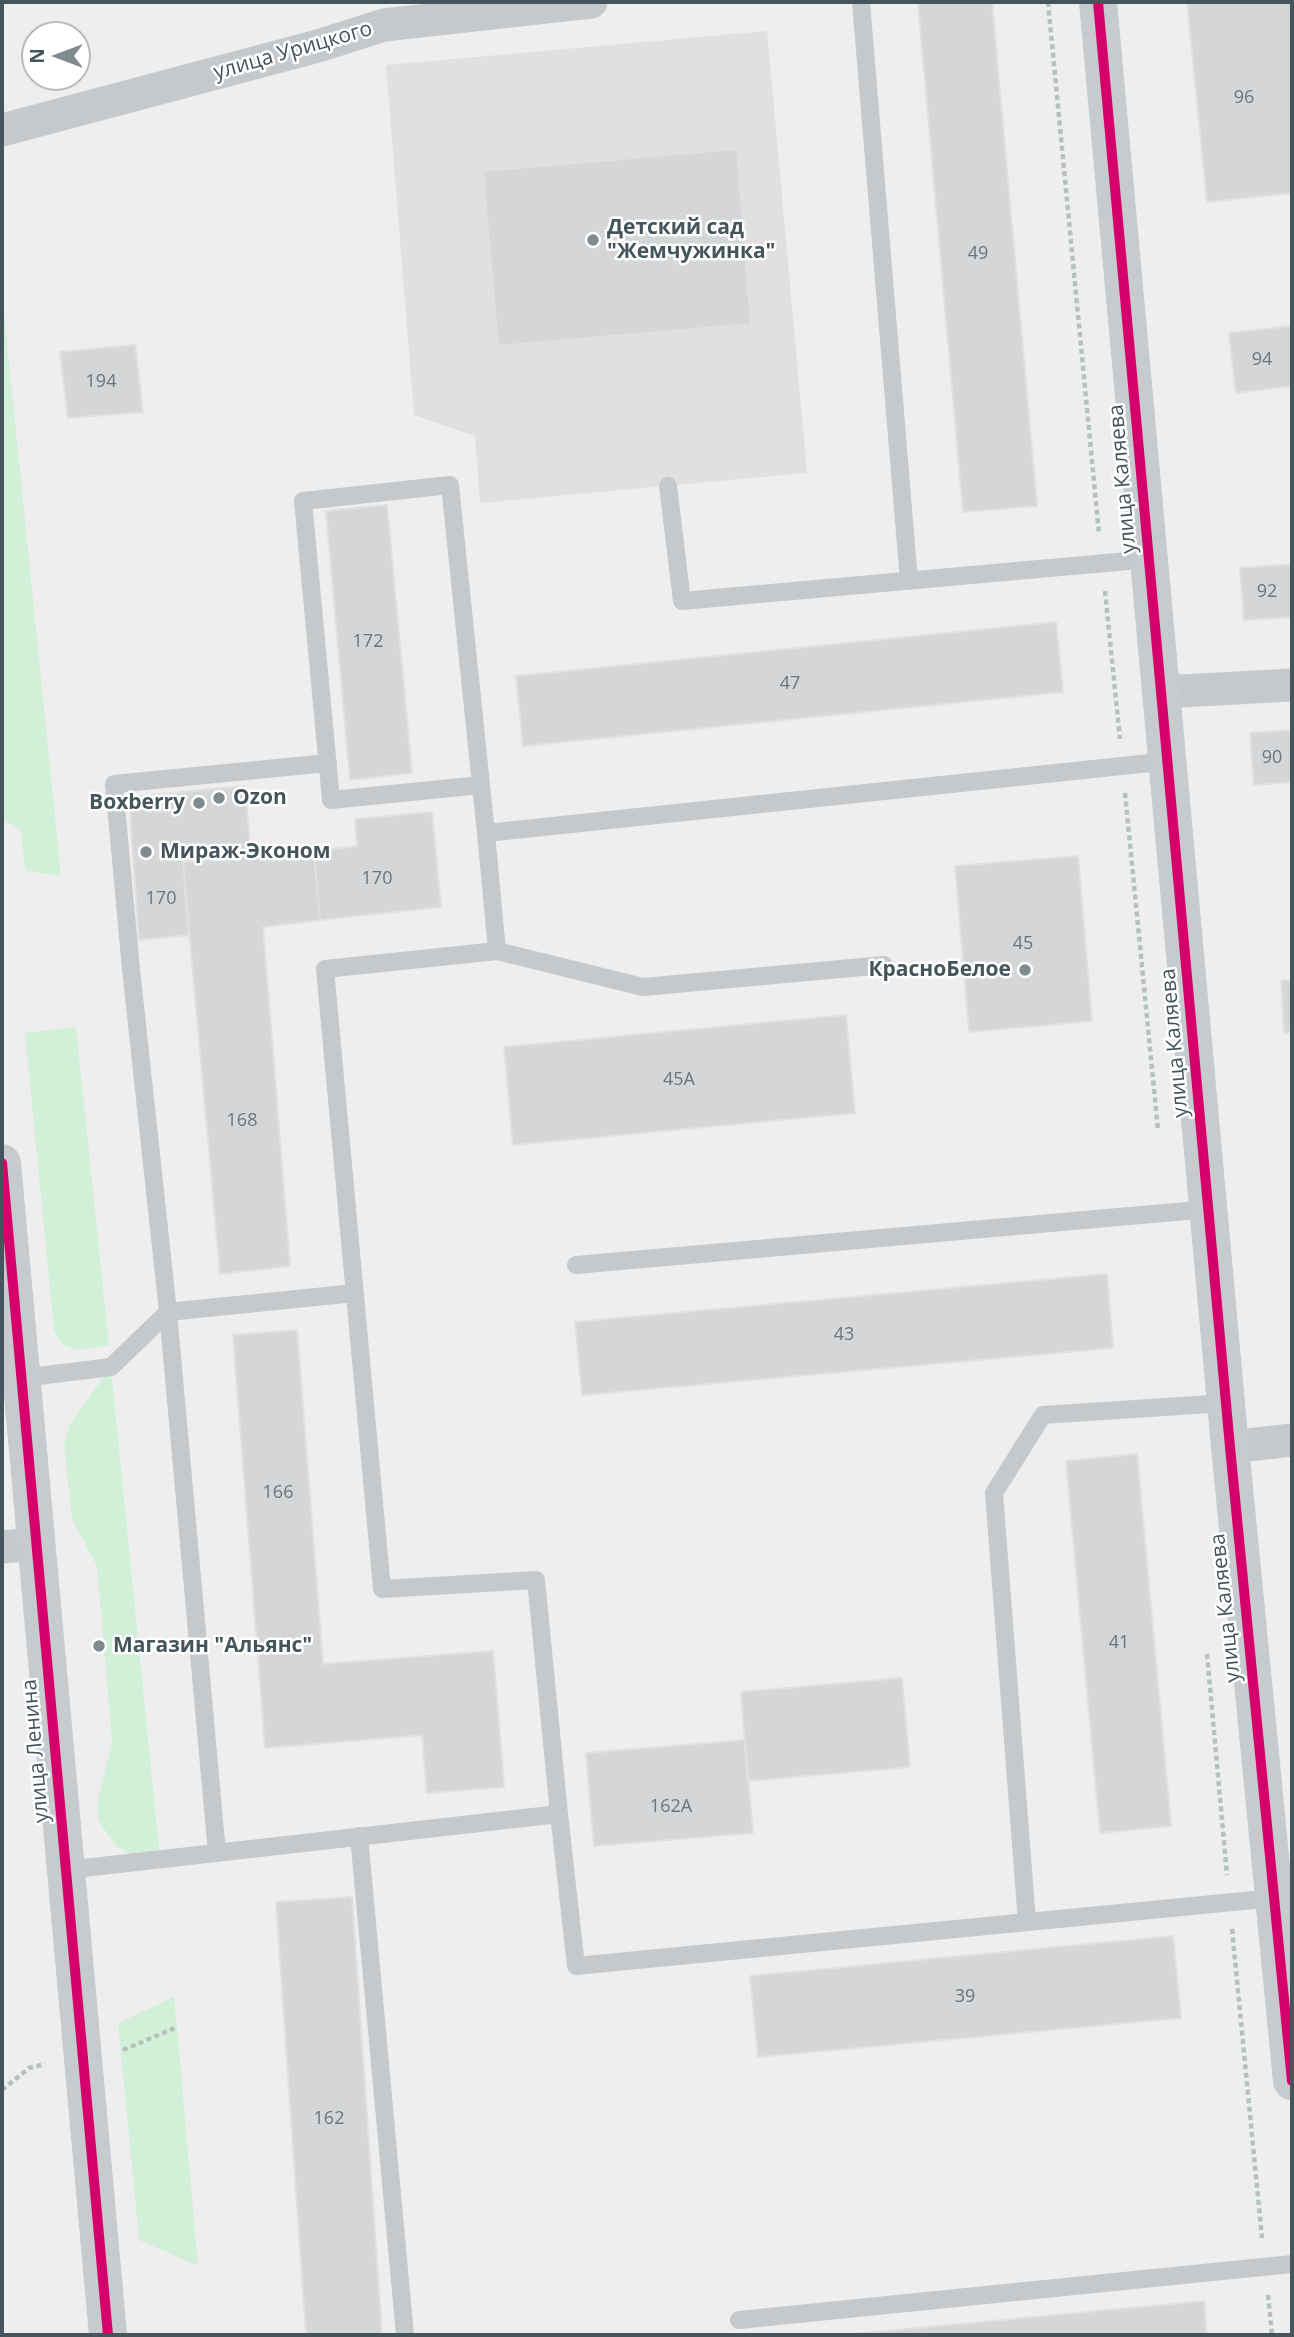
<!DOCTYPE html>
<html>
<head>
<meta charset="utf-8">
<style>
  body { margin:0 }
  #map { position:relative; width:1294px; height:2337px; overflow:hidden; background:#efeeee; font-family:"Open Sans",sans-serif }
  canvas { display:block }
  .frame { position:absolute; inset:0; border:4px solid #45555c; pointer-events:none }
  .north { position:absolute; left:21px; top:21px; width:70px; height:70px; box-sizing:border-box; background:#fff; border:2px solid #b5bbbe; border-radius:50%; rotate:270deg; font-size:19px; font-weight:700; line-height:28px; text-align:center; color:#45555c }
  .north::after { content:''; display:block; margin:auto; width:24px; height:32px; background:#808b8f; clip-path:polygon(50% 0,100% 100%,50% 72%,0 100%) }
</style>
</head>
<body>
<div id="map">
<canvas width="1294" height="2337"></canvas>
<div class="frame"></div>
<div class="north">N</div>
</div>
<script>
const c = document.querySelector('canvas').getContext('2d');
c.lineJoin = 'round';
function paint(path, color) { c.fillStyle = color; c.fill(path, 'evenodd'); }
const shape = rows => new Path2D(rows.map(r => 'M' + r).join(''));
function stroke(path, color, width, dash) { c.strokeStyle = color; c.lineWidth = width; c.lineCap = dash ? 'butt' : 'round'; c.setLineDash(dash || []); c.stroke(path); }
function label(font, color, halo, rows, align = 'center') {
  c.font = font + ' "Open Sans",sans-serif'; c.lineWidth = 5; c.setLineDash([]); c.textBaseline = 'middle'; c.strokeStyle = halo; c.fillStyle = color; for (const [text, x, y, turn = 0] of rows) {
    c.save(); c.translate(x, y); c.rotate((+turn || 0) * Math.PI / 180); c.textAlign = isNaN(turn) ? turn : align; if (halo) c.strokeText(text, 0, 0); c.fillText(text, 0, 0); c.restore();
  }
}
paint(shape([
  [767,31,807,473,480,503,475,436,414,415,386,65]
]), '#e1dfe0');
paint(shape([
  [2,293,61,876,25,871,21,830,3,819],
  [76,1027,109,1345,77,1350,62,1345,54,1330,25,1033],
  [111,1367,160,1859,134,1856,116,1846,98,1820,98,1799,112,1742,97,1566,72,1519,64,1445,70,1424],
  [174,1997,177,2027,198,2266,139,2240,118,2023]
]), '#d1f0d7');
const building = shape([
  [918,2,992,2,1037,506,963,512,918,2],
  [1187,2,1292,2,1292,193,1207,202,1187,2],
  [737,149,751,324,498,346,483,171,737,149],
  [1292,326,1292,386,1236,393,1229,333,1292,326],
  [135,345,143,412,68,418,60,352,135,345],
  [387,505,412,773,350,780,326,511,387,505],
  [1292,564,1292,617,1244,620,1240,568,1292,564],
  [1056,622,1063,692,523,746,516,676,1056,622],
  [1292,730,1292,782,1254,785,1250,733,1292,730],
  [245,786,251,856,183,862,189,935,139,940,129,797,245,786],
  [432,812,441,907,320,920,314,851,357,846,355,819,432,812],
  [314,851,320,920,263,927,290,1266,220,1274,183,862,314,851],
  [1078,856,1092,1021,969,1032,955,866,1078,856],
  [1281,980,1292,980,1292,1032,1284,1033,1281,980],
  [846,1015,855,1113,513,1145,504,1047,846,1015],
  [1107,1274,1113,1348,582,1395,575,1322,1107,1274],
  [297,1330,323,1664,493,1651,504,1787,427,1793,422,1735,265,1748,233,1335,297,1330],
  [1137,1454,1171,1826,1100,1833,1066,1461,1137,1454],
  [902,1678,910,1767,748,1781,741,1692,902,1678],
  [745,1740,753,1833,594,1846,586,1753,745,1740],
  [352,1897,382,2335,306,2335,276,1902,352,1897],
  [1173,1936,1181,2018,758,2057,750,1976,1173,1936],
  [1204,2301,1207,2335,843,2335,1204,2301]
]);
paint(building, '#d5d6d7');
stroke(building, '#e0e0e1', 2);
stroke(shape([
  [1048,2,1099,534],
  [1105,591,1120,739],
  [1125,793,1158,1130],
  [1207,1654,1227,1875],
  [1232,1929,1262,2238],
  [123,2050,177,2027],
  [2,2090,29,2068,45,2064],
  [1268,2295,1272,2335]
]), '#b4c2bb', 4.5, [5, 3.5]);
stroke(shape([
  [861,2,909,581],
  [668,486,682,601,1150,559],
  [481,785,331,800,303,501,450,485,481,785,486,833,1169,761],
  [497,951,643,987,884,965],
  [576,1265,1209,1209],
  [22,1378,111,1367,168,1312,355,1293],
  [559,1814,576,1966,1274,1898],
  [359,1836,405,2335],
  [217,1853,168,1312,131,969,114,784,328,763],
  [66,1870,559,1814,536,1580,382,1589,325,969,497,951,486,833],
  [1027,1922,994,1493,1043,1415,1226,1403],
  [739,2320,1292,2264]
]), '#c5c9cb', 18);
stroke(shape([
  [2,130,318,46,384,25,591,2],
  [1162,692,1292,685],
  [1230,1447,1292,1440],
  [2,1547,37,1544]
]), '#c5c9cb', 33);
stroke(shape([
  [1098,2,1230,1447,1292,2081],
  [2,1163,108,2335]
]), '#c7cbcd', 38);
stroke(shape([
  [1098,2,1230,1447,1292,2081],
  [2,1163,108,2335]
]), '#d6006c', 10);
for (const [x, y, r, color] of [
  [593,240,7,"#808b8f"],
  [219,798,7,"#808b8f"],
  [199,803,7,"#808b8f"],
  [146,852,7,"#808b8f"],
  [1025,970,7,"#808b8f"],
  [99,1646,7,"#808b8f"]
]) { const dot = new Path2D(); dot.arc(x, y, r, 0, 2 * Math.PI); c.fillStyle = color; c.fill(dot); stroke(dot, '#fff', 2.5); }
label('18px', '#6a767c', null, [
  ["96",1244,98],
  ["49",978,254],
  ["94",1262,360],
  ["194",101,382],
  ["92",1267,592],
  ["172",368,642],
  ["47",790,684],
  ["90",1272,758],
  ["170",377,879],
  ["170",161,899],
  ["45",1023,944],
  ["45А",679,1080],
  ["168",242,1121],
  ["43",844,1335],
  ["166",278,1493],
  ["41",1119,1643],
  ["162А",671,1807],
  ["39",965,1997],
  ["162",329,2119]
]);
label('21px', '#45555c', '#fff', [
  ["улица Урицкого",293,51,-16],
  ["улица Каляева",1123,479,-95],
  ["улица Каляева",1175,1043,-95],
  ["улица Каляева",1226,1608,-96],
  ["улица Ленина",36,1751,-95]
]);
label('bold 21px', '#45555c', '#fff', [
  ["Детский сад",607,228],
  ["\"Жемчужинка\"",607,252],
  ["Ozon",233,798],
  ["Boxberry",185,803,"right"],
  ["Мираж-Эконом",160,852],
  ["КрасноБелое",1011,970,"right"],
  ["Магазин \"Альянс\"",113,1646]
], 'left');
</script>
</body>
</html>
